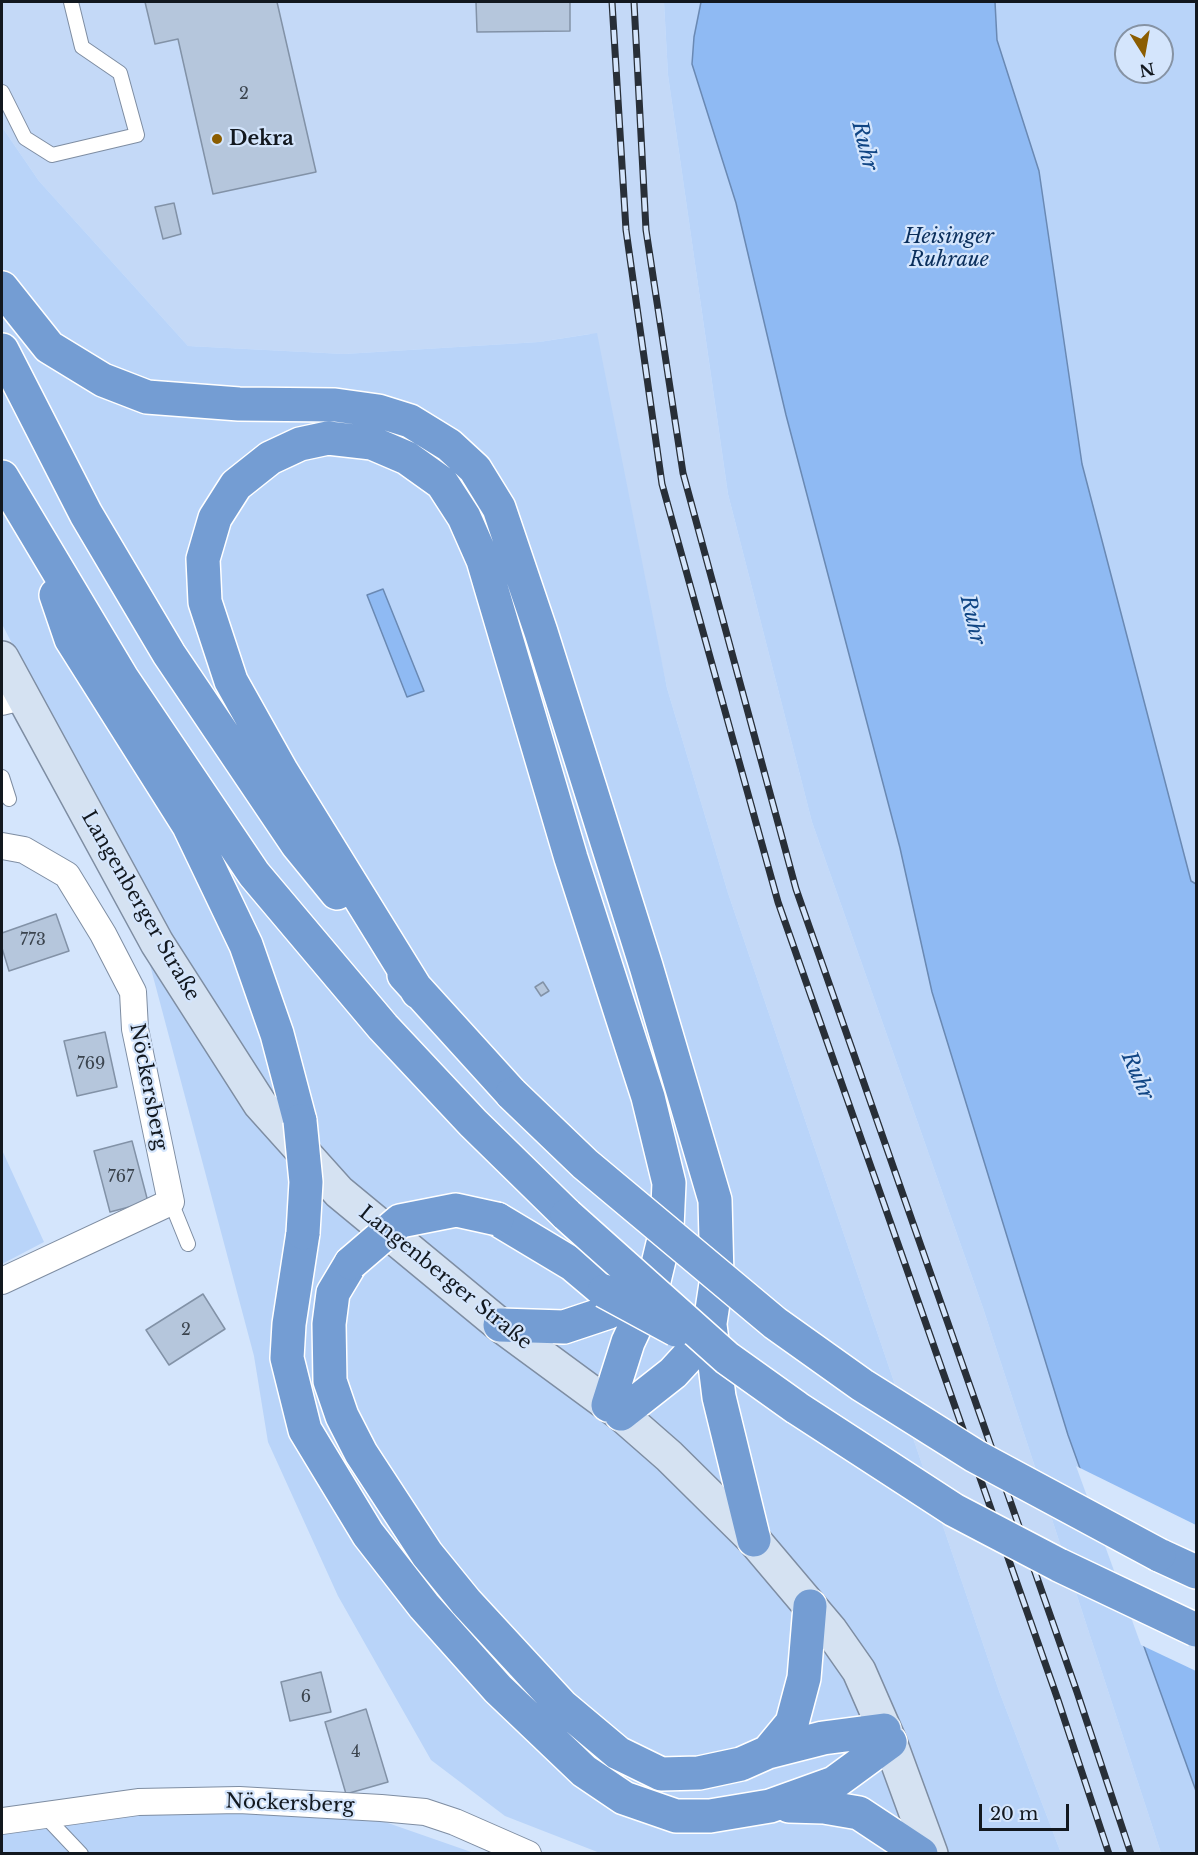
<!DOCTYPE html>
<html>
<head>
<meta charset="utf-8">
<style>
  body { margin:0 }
  #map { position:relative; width:1198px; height:1855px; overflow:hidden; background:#d4e5fc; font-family:"Libre Baskerville",serif }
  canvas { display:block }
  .frame { position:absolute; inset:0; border:3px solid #12181f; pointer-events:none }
  .north { position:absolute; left:1114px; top:24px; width:60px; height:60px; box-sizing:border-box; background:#d4e5fc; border:2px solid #8693a4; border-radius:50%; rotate:169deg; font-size:16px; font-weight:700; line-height:24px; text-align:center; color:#12181f }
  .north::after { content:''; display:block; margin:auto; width:21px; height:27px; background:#8b5d01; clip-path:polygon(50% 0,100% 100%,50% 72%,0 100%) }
  .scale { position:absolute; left:979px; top:1804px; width:90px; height:27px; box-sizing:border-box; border:3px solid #12181f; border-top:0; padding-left:8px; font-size:18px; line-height:21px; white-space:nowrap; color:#12181f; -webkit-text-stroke:4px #d4e5fc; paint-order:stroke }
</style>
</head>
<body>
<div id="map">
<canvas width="1198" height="1855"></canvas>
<div class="frame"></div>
<div class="north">N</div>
<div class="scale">20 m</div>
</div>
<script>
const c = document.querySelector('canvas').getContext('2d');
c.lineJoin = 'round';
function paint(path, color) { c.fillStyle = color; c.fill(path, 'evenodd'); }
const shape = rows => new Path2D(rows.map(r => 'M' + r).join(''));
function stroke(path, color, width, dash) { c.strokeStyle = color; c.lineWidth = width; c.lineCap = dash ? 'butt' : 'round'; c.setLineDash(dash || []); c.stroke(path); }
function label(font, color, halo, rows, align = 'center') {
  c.font = font + ' "Libre Baskerville",serif'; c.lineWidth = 4.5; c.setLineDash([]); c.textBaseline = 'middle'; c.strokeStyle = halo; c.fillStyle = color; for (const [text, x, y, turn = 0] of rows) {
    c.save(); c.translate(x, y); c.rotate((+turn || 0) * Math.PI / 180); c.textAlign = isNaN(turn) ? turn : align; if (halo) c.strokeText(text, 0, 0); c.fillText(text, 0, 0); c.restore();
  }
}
paint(shape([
  [2,2,664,2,668,75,728,494,812,822,983,1308,1161,1853,1061,1853,999,1691,728,893,667,688,590,334,539,342,344,354,188,346,39,181,2,127]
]), '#c4d9f7');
paint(shape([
  [664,2,1196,2,1196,1853,1161,1853,983,1308,812,822,728,494,668,75],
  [1126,36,1162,36,1162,72,1126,72],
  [2,127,39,181,188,346,344,354,539,342,597,333,667,688,728,893,999,1691,1061,1853,600,1853,505,1816,431,1760,338,1596,268,1442,254,1356,121,856,2,624],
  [2,1150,44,1242,2,1264,2,1149],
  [322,1800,474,1853,2,1854,2,1828,187,1809]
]), '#b9d4f9');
const water = shape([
  [701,2,995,2,997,40,1039,171,1082,464,1191,881,1196,884,1196,1791,1068,1435,932,992,900,848,786,415,736,203,692,64,694,37,701,2],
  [383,589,424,691,407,697,367,595,383,589]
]);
paint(water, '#8fbaf3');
stroke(water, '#6a89b3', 1.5);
paint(shape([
  [1076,1466,1196,1525,1196,1671,1141,1645]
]), '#d4e5fc');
const building = shape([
  [145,2,277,2,316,172,213,194,178,39,155,44,145,2],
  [476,2,570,2,570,31,477,32,476,2],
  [174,203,181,234,163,239,155,207,174,203],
  [56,914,69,951,9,971,2,948,2,933,56,914],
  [543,982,549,991,541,996,535,987,543,982],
  [105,1032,117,1087,77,1096,64,1041,105,1032],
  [132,1141,148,1202,110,1212,94,1151,132,1141],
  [203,1294,225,1329,169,1365,146,1330,203,1294],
  [321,1672,331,1712,290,1721,281,1682,321,1672],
  [366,1709,388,1782,346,1794,325,1722,366,1709]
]);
paint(building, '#b5c6dc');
stroke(building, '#8292a7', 1.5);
const lane = shape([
  [2,92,25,138,52,155,137,135,120,73,82,47,71,2],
  [2,777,9,799],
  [171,1202,188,1244],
  [45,1816,81,1854]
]);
const street = shape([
  [2,702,22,697],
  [2,846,24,850,67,875,103,934,133,992,135,1029,171,1202,2,1281],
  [2,1821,138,1802,239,1800,381,1808,425,1812,455,1822,528,1854]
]);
const secondary = shape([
  [2,658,157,943,260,1104,339,1192,500,1325,621,1414,669,1456,754,1540,831,1631,859,1671,890,1742,931,1854]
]);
const highway = shape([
  [2,288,49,347,103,380,147,397,239,404,335,405,378,411,410,421,449,445,475,469,499,508,541,632,646,966,715,1200,717,1277,710,1323,695,1349,673,1373,621,1414],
  [2,350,86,514,169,654,297,844,337,893],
  [2,477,122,678,254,874,383,1027,473,1123,567,1215],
  [56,595,71,639,189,826,246,945,277,1034,300,1121],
  [404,975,512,1094],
  [418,992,282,772,231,681,205,602,203,559,215,518,236,485,270,458,300,444,328,438,372,443,407,458,442,483,464,517,483,560,571,858,648,1097,669,1183,667,1227,651,1293,628,1342,608,1405],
  [497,1219,572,1264,604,1291],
  [303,1233,289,1324,287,1358,305,1430,368,1534,424,1606,498,1689,584,1771,624,1798,676,1816,710,1816,770,1806,834,1783,890,1742],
  [351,1263,333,1293,329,1324,330,1381,342,1416,361,1453,427,1554,466,1602,562,1706,618,1753,661,1774,699,1773,741,1764,768,1752,823,1738,884,1730],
  [500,1325,564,1327,609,1312,650,1294],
  [710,1325,719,1397,754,1540],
  [1159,1555,1196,1572],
  [768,1752,792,1723,804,1678,810,1606],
  [789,1806,824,1807,859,1813,921,1854]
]);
stroke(lane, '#7e8da2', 16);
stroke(street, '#7e8da2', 28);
stroke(secondary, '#7e8da2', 36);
stroke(highway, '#fff', 36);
stroke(lane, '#fff', 14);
stroke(street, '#fff', 26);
stroke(secondary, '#d5e2f2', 33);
stroke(highway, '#749dd3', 33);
const rail = shape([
  [612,2,626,230,662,484,778,902,1058,1700,1109,1854],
  [634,2,646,230,683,473,796,889,1077,1692,1131,1854]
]);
stroke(rail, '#282f38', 7);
stroke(rail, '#d4e5fc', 4.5, [14]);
const highwayBridge = shape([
  [512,1094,585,1164,775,1323,862,1385,975,1456,1159,1555],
  [300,1121,306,1182,303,1233],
  [567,1215,727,1358,797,1408,954,1510,1059,1565,1196,1630],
  [351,1263,400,1221,456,1210,497,1219],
  [604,1291,676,1330]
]);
stroke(highwayBridge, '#fff', 36, []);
stroke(highwayBridge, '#749dd3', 33);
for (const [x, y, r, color] of [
  [217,139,6,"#8b5d01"]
]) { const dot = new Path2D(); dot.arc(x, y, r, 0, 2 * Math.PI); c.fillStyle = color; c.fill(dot); stroke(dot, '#d4e5fc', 2); }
label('16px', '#3b444e', null, [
  ["2",244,94],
  ["773",33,940],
  ["769",91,1064],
  ["767",121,1177],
  ["2",186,1330],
  ["6",306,1697],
  ["4",356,1752]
]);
label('bold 20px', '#12181f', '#d4e5fc', [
  ["Dekra",229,139]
], 'left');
label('italic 20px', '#0b2f5c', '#d4e5fc', [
  ["Heisinger",949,237],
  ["Ruhraue",949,260]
]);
label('20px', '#12181f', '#d4e5fc', [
  ["Langenberger Straße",140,906,60],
  ["Nöckersberg",148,1087,79],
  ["Langenberger Straße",445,1278,39],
  ["Nöckersberg",290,1804,2]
]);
label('italic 21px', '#104584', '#d4e5fc', [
  ["Ruhr",864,146,76],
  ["Ruhr",972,620,77],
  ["Ruhr",1137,1076,66]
]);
</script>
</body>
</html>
